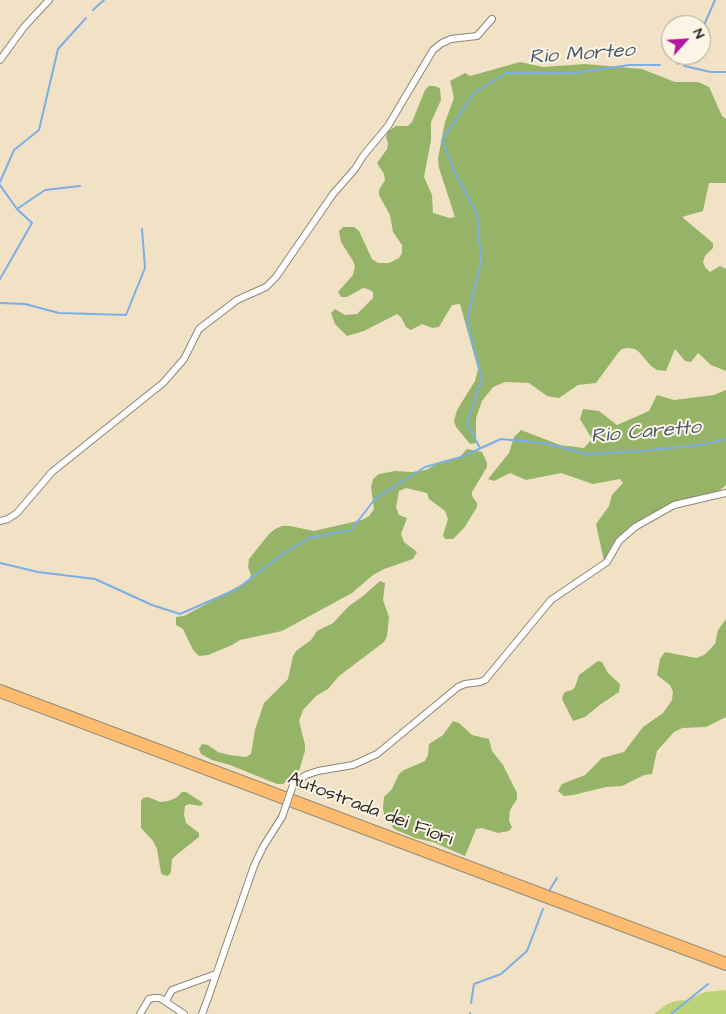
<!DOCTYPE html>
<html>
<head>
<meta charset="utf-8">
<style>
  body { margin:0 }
  #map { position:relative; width:726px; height:1014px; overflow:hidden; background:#f2e2c5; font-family:"Architects Daughter",sans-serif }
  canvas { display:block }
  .north { position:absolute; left:661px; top:15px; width:50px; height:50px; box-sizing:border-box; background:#fcf5e5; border:1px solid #a8a49b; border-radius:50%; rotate:64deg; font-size:14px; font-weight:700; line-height:20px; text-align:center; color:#2b2b2b }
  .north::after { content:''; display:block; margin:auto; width:18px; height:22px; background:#b5179e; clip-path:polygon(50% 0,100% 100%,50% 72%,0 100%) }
</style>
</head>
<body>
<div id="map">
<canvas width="726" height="1014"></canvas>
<div class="north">N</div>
</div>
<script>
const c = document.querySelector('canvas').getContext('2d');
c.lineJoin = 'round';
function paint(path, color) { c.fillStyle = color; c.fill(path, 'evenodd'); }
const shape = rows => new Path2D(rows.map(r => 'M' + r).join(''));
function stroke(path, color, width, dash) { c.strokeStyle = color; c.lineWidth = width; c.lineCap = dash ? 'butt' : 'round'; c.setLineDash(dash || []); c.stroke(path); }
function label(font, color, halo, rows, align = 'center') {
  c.font = font + ' "Architects Daughter",sans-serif'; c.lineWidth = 4; c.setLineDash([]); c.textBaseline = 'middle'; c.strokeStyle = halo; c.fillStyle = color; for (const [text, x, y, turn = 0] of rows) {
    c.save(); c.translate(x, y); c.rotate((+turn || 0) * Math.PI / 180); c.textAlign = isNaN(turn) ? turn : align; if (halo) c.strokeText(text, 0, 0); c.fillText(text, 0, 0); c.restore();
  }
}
paint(shape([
  [726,990,726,1014,654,1014,667,1004,676,1001,687,1000,705,992]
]), '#bcd276');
paint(shape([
  [520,62,543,67,585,64,642,69,675,82,698,82,709,87,722,116,726,119,726,183,709,183,703,211,682,217,713,243,713,248,705,256,703,262,705,267,710,272,720,266,726,269,726,371,711,365,698,353,691,362,685,361,675,349,666,371,657,370,651,366,639,352,635,349,628,348,622,349,618,353,596,383,578,385,559,398,547,396,529,383,505,382,493,387,482,401,476,418,476,443,470,444,456,427,454,421,457,410,475,381,478,369,460,304,452,305,439,327,432,328,422,324,411,330,406,327,401,317,397,314,364,331,347,336,335,324,331,313,335,309,345,315,357,314,373,298,373,292,368,289,363,288,347,297,341,297,338,292,353,275,355,266,353,261,341,242,339,231,343,227,354,227,359,231,372,259,378,263,389,263,399,258,402,253,402,245,393,232,390,215,379,195,379,190,385,180,384,174,377,163,387,149,388,143,386,138,387,132,396,126,408,126,412,122,425,90,429,86,434,86,440,88,441,100,431,122,431,140,424,177,432,195,433,213,450,218,455,217,439,168,438,158,445,122,454,98,450,81,465,73,470,76],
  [726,390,726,485,720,490,702,496,678,500,633,524,614,542,604,561,596,524,609,506,612,495,623,483,620,479,593,484,561,473,526,480,510,473,494,481,488,479,509,453,514,437,521,430,560,445,584,448,592,439,580,419,583,409,599,411,617,425,649,411,657,395,674,400,714,395],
  [467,449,482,452,487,463,487,467,472,492,472,496,477,503,477,507,464,528,453,539,445,539,443,535,448,519,445,511,429,499,427,493,406,488,399,491,396,507,399,515,407,518,401,534,404,542,417,552,413,559,384,569,373,575,352,593,282,631,240,640,232,645,208,655,199,656,193,650,183,629,176,625,176,617,184,616,248,581,251,575,248,567,249,559,269,534,275,529,282,526,290,526,314,531,362,520,369,516,374,509,371,487,373,479,379,474,395,471,412,472,426,470,442,461,458,459],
  [380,581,385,583,383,600,389,617,387,636,384,642,339,676,328,689,316,696,303,710,299,721,305,745,305,751,298,774,283,784,277,784,230,765,212,760,201,754,199,749,202,744,208,745,218,752,229,755,246,757,251,754,255,730,264,703,288,679,293,656,296,651,311,640,317,631,333,623,349,606,363,596],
  [726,619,726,717,706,727,682,728,674,732,657,751,652,774,644,775,622,786,606,787,573,795,564,796,558,791,562,784,585,775,602,758,624,752,643,727,663,713,672,700,673,692,670,685,657,675,660,659,665,652,696,658,704,655,715,644,718,630],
  [598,661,602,662,608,673,620,684,619,692,601,704,585,717,573,721,562,699,563,695,565,692,572,690,575,687,579,675],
  [453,721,459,723,472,735,489,739,492,751,503,765,517,793,517,799,510,810,509,821,512,827,509,831,498,833,482,828,476,829,465,856,433,842,415,838,394,829,384,814,383,808,384,797,392,789,399,774,404,770,425,761,428,755,429,744,443,735],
  [182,792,186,792,203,803,201,806,189,804,185,806,184,815,186,823,199,833,199,837,175,856,172,859,171,872,168,876,163,875,161,873,157,849,153,841,141,828,141,801,143,798,148,797,160,802,168,801,176,798]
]), '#95b467');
stroke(shape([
  [93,10,104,0],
  [701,32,715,0],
  [678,64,685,55],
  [684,66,711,72,726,72],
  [0,182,14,150,39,130,58,49,86,18],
  [0,185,17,209,32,223,0,279],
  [17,209,45,190,80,186],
  [0,303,25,304,59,313,126,315,145,268,142,229],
  [480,448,467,423,482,379,467,322,481,261,477,214,455,173,442,140,475,92,506,73,575,73,629,65,660,65],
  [0,563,38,572,95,579,152,605,180,614,237,589,280,556,309,538,351,530,375,499,425,467,461,457,501,439,544,443,587,454,641,451,700,445,726,439],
  [549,891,557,878],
  [471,1003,474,984,501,974,527,951,543,909],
  [470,1014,470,1013],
  [671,1014,708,984]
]), '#7caee8', 2);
const street = shape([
  [0,60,24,27,49,0],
  [0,521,8,519,17,513,52,472,163,383,184,359,199,329,237,300,266,287,276,277,333,194,355,169,363,156,388,126,433,50,442,43,451,39,477,36,492,19],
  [293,785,306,775,318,771,353,765,377,754,458,687,465,684,480,682,485,680,551,600,607,562,619,541,635,527,674,505,726,493],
  [166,1001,172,990,216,974],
  [140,1014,149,999,154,998,160,998,184,1014],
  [202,1014,208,998,254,866,263,847,282,817]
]);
const highway = shape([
  [0,691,726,964]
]);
stroke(street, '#8e8678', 8);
stroke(highway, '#8e8678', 14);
stroke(street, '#fff', 6);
stroke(highway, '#fdbc70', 12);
const streetBridge = shape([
  [282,817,293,785]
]);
stroke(streetBridge, '#8e8678', 8, []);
stroke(streetBridge, '#fff', 6);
label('19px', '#2b2b2b', '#fcf5e5', [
  ["Autostrada dei Fiori",370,810,21]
]);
label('italic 20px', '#47596d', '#fcf5e5', [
  ["Rio Morteo",582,55,-4],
  ["Rio Caretto",646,433,-5]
]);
</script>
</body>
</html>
